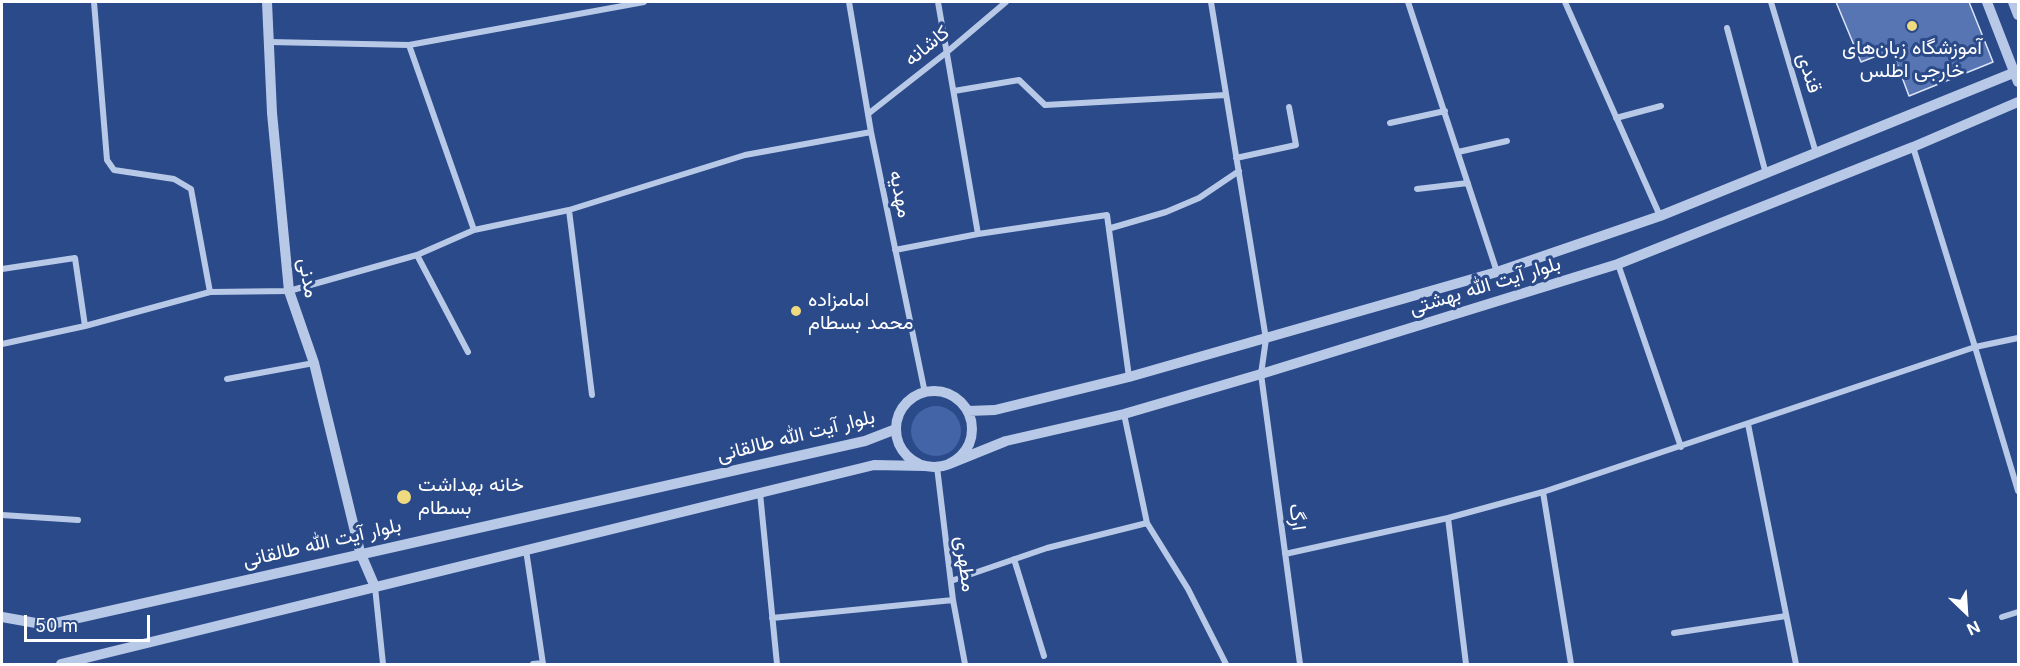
<!DOCTYPE html>
<html>
<head>
<meta charset="utf-8">
<style>
  body { margin:0 }
  #map { position:relative; width:2020px; height:666px; overflow:hidden; background:#2b4a89; font-family:Inter,sans-serif }
  canvas { display:block }
  .frame { position:absolute; inset:0; border:3px solid #fff; pointer-events:none }
  .north { position:absolute; left:1936px; top:582px; width:60px; height:60px; -webkit-text-stroke:4px #2b4a89; paint-order:stroke; rotate:155deg; font-size:16px; font-weight:700; line-height:24px; text-align:center; color:#fff }
  .north::after { content:''; display:block; margin:auto; width:21px; height:27px; background:#fff; clip-path:polygon(50% 0,100% 100%,50% 72%,0 100%) }
  .scale { position:absolute; left:24px; top:615px; width:126px; height:27px; box-sizing:border-box; border:3px solid #fff; border-top:0; padding-left:8px; font-size:18px; line-height:21px; white-space:nowrap; color:#fff; -webkit-text-stroke:4px #2b4a89; paint-order:stroke }
</style>
</head>
<body>
<div id="map">
<canvas width="2020" height="666"></canvas>
<div class="frame"></div>
<div class="north">N</div>
<div class="scale">50 m</div>
</div>
<script>
const c = document.querySelector('canvas').getContext('2d');
c.lineJoin = 'round';
function paint(path, color) { c.fillStyle = color; c.fill(path, 'evenodd'); }
const shape = rows => new Path2D(rows.map(r => 'M' + r).join(''));
function stroke(path, color, width, dash) { c.strokeStyle = color; c.lineWidth = width; c.lineCap = dash ? 'butt' : 'round'; c.setLineDash(dash || []); c.stroke(path); }
function label(font, color, halo, rows, align = 'center') {
  c.font = font + ' Inter,Vazirmatn,sans-serif'; c.lineWidth = 6; c.setLineDash([]); c.textBaseline = 'middle'; c.strokeStyle = halo; c.fillStyle = color; for (const [text, x, y, turn = 0] of rows) {
    c.save(); c.translate(x, y); c.rotate((+turn || 0) * Math.PI / 180); c.textAlign = isNaN(turn) ? turn : align; if (halo) c.strokeText(text, 0, 0); c.fillText(text, 0, 0); c.restore();
  }
}
paint(shape([
  '911 431a25 25 0 1 1 50 0a25 25 0 1 1-50 0Z'
]), '#4365a7');
const building = shape([
  [1836,2,1969,2,1993,62,1909,96,1892,50,1861,62,1836,2]
]);
paint(building, '#5775b2');
stroke(building, '#dce5f7', 1.5);
stroke(shape([
  [94,2,107,160,114,170,174,179,191,189,210,292],
  [849,2,871,132,925,393],
  [938,2,978,234],
  [1211,2,1266,339,1261,374,1300,664],
  [1408,2,1497,272],
  [1565,2,1660,216],
  [1771,2,1816,153],
  [1727,28,1766,174],
  [270,42,409,45,644,2],
  [409,45,474,230],
  [954,91,1019,80,1045,105,1226,95],
  [868,114,947,52,1006,2],
  [1616,118,1661,106],
  [1390,123,1445,111],
  [1458,152,1507,141],
  [1236,158,1296,145,1289,107],
  [1417,189,1468,183],
  [569,210,592,395],
  [1111,228,1166,212,1199,198,1239,171],
  [895,250,978,234,1107,215,1129,377],
  [417,255,468,352],
  [1618,264,1681,447],
  [2,269,75,258,85,326],
  [2018,338,1975,347,2018,491],
  [2,344,85,326,210,292,289,291,417,255,474,230,569,210,745,155,871,132],
  [227,379,314,363],
  [1124,414,1147,523,1188,589,1226,664],
  [1748,424,1796,664],
  [937,467,953,600,965,664],
  [1543,492,1571,664],
  [760,493,777,664],
  [2,515,78,520],
  [1448,518,1466,664],
  [526,550,543,664],
  [1285,554,1448,518,1543,492,1975,347,1913,147],
  [1014,559,1044,656],
  [951,581,1047,548,1147,523],
  [375,587,383,664],
  [2002,617,2018,612],
  [772,618,953,600],
  [1674,633,1786,616],
  [533,664,543,663]
]), '#b8c9e8', 6);
stroke(shape([
  [267,2,272,113,289,291,314,363,360,552,375,587],
  [1987,2,2018,82],
  [2013,2,2018,15],
  '896 429a38 38 0 1 1 76 0a38 38 0 1 1-76 0Z',
  [968,411,995,410,1129,377,1497,272,1660,216,2018,71],
  [949,464,1006,441,1124,414,1261,374,1618,264,1913,147,2018,102],
  [2,617,47,625,865,441,896,429],
  [61,664,874,465,924,466]
]), '#b8c9e8', 10);
for (const [x, y, r, color] of [
  [1912,26,6,"#efda80"],
  [796,311,6,"#efda80"],
  [404,497,8,"#efda80"]
]) { const dot = new Path2D(); dot.arc(x, y, r, 0, 2 * Math.PI); c.fillStyle = color; c.fill(dot); stroke(dot, '#2b4a89', 2); }
label('20px', '#fff', '#2b4a89', [
  ["کاشانه",927,46,-39],
  ["قندی",1809,73,73],
  ["مهدیه",900,194,79],
  ["مدنی",308,278,80],
  ["بلوار آیت الله بهشتی",1485,286,-17],
  ["بلوار آیت الله طالقانی",796,436,-14],
  ["ارگ",1297,517,82],
  ["بلوار آیت الله طالقانی",322,543,-13],
  ["مطهری",965,564,83]
]);
label('20px', '#fff', '#2b4a89', [
  ["آموزشگاه زبان‌های",1912,48,"center"],
  ["خارجی اطلس",1912,71,"center"],
  ["امامزاده",808,300],
  ["محمد بسطام",808,323],
  ["خانه بهداشت",418,485],
  ["بسطام",418,508]
], 'left');
</script>
</body>
</html>
